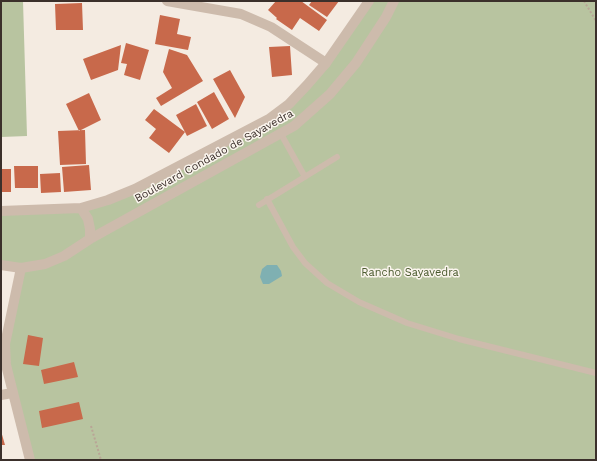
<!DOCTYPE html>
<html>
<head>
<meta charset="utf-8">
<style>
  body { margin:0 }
  #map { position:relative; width:597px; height:461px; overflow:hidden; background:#f4ebe1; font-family:"Work Sans",sans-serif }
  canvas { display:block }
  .frame { position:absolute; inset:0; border:2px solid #3b302b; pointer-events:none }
</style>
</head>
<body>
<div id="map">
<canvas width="597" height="461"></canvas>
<div class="frame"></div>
</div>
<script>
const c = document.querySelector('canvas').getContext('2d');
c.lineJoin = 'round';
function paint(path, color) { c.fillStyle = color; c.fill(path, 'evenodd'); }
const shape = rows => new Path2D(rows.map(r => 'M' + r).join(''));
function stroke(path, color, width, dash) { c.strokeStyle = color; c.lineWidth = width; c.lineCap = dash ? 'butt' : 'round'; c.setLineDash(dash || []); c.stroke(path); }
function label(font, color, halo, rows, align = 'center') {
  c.font = font + ' "Work Sans",sans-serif'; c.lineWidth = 3; c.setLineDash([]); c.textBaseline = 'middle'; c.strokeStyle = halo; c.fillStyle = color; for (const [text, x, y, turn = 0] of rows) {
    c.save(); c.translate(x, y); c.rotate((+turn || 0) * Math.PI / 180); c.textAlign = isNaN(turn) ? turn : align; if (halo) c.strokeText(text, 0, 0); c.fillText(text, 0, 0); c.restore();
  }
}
paint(shape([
  [1,1,23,1,27,136,1,137],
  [369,1,596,1,596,460,30,460,6,365,21,268,1,265,1,211,81,208,108,200,289,104]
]), '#b8c4a0');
paint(shape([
  [267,265,277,265,281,271,282,276,269,284,263,284,260,277,262,269]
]), '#7fb0b2');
paint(shape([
  [276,1,301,1,327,20,319,31,300,18,292,30,276,19,277,18,268,10],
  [312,1,339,1,327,17,309,5],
  [82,3,83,30,56,30,55,4],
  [160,15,180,19,177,34,191,37,188,50,155,44],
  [126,43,149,50,140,80,124,75,127,64,121,63],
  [121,45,118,70,91,80,83,59],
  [290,46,292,75,272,77,269,47],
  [169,49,187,55,203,81,161,106,156,98,172,88,163,72],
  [230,70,245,97,235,118,213,79],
  [214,92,229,119,212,129,197,102],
  [89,93,101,120,79,131,66,104],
  [196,104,207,126,187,136,185,132,169,153,149,138,156,129,145,120,154,109,185,132,176,115],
  [85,130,86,164,60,165,58,131],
  [89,165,91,190,64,192,62,167],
  [14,166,38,166,38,188,15,188],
  [1,169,11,169,11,192,1,192],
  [60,173,61,192,41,193,40,174],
  [28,335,43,338,39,366,23,364],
  [74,362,78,377,44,384,41,370],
  [79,402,83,419,42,428,39,411],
  [1,431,5,445,1,445]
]), '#c8694b');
stroke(shape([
  [584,1,596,21],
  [91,426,101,460]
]), '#b9a596', 2, [2, 2]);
stroke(shape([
  [281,134,305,177],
  [267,199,293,247,305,263,327,283,359,302,407,323,459,339,596,373],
  [259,205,337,157]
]), '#cdbbac', 6);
stroke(shape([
  [167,1,241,14,271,27,326,63],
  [21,268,5,344,6,365,30,460],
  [1,395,12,393]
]), '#cdbbac', 10);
stroke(shape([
  [81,208,88,219,90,229,90,239],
  [1,211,81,208,108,200,135,189,269,119,289,104,307,85,326,63,369,1],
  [1,265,21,268,45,264,64,256,90,239,294,126,330,94,356,63,386,17,394,1]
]), '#cdbbac', 10);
label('11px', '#3b302b', '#fbf5ee', [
  ["Boulevard Condado de Sayavedra",214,156,-29]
]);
label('11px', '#4a5a2e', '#fbf5ee', [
  ["Rancho Sayavedra",410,273]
]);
</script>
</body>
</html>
